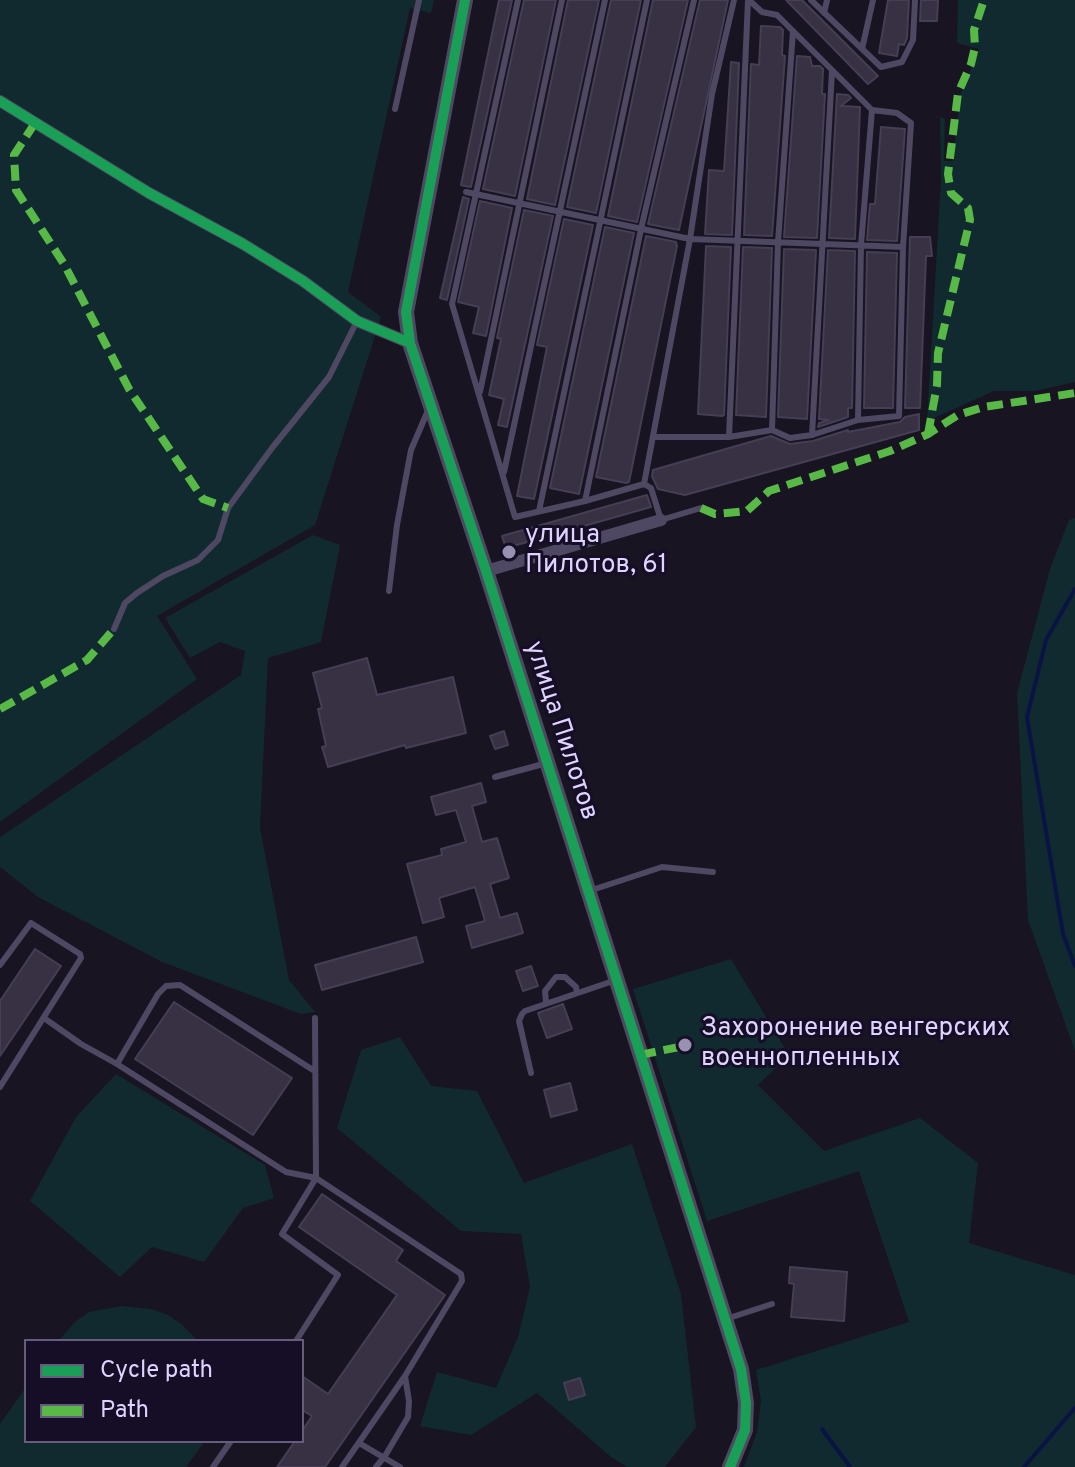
<!DOCTYPE html>
<html>
<head>
<meta charset="utf-8">
<style>
  body { margin:0 }
  #map { position:relative; width:1075px; height:1467px; overflow:hidden; background:#181421; font-family:Overpass,sans-serif }
  canvas { display:block }
  .legend { position:absolute; left:24px; top:1339px; width:280px; height:104px; box-sizing:border-box; background:#160e27; border:2px solid #665d7d; margin:0; padding:10px 14px; list-style:none; font-size:24px; color:#dfd4ff }
  .legend li { display:flex; align-items:center; gap:16px; height:40px }
  .legend b { width:40px; border:2px solid #665d7d }
</style>
</head>
<body>
<div id="map">
<canvas width="1075" height="1467"></canvas>
<ul class="legend">
<li><b style="height:10px;background:#1a9f57"></b>Cycle path</li>
<li><b style="height:10px;background:#58b947"></b>Path</li>
</ul>
</div>
<script>
const c = document.querySelector('canvas').getContext('2d');
c.lineJoin = 'round';
function paint(path, color) { c.fillStyle = color; c.fill(path, 'evenodd'); }
const shape = rows => new Path2D(rows.map(r => 'M' + r).join(''));
function stroke(path, color, width, dash) { c.strokeStyle = color; c.lineWidth = width; c.lineCap = dash ? 'butt' : 'round'; c.setLineDash(dash || []); c.stroke(path); }
function label(font, color, halo, rows, align = 'center') {
  c.font = font + ' Overpass,sans-serif'; c.lineWidth = 6; c.setLineDash([]); c.textBaseline = 'middle'; c.strokeStyle = halo; c.fillStyle = color; for (const [text, x, y, turn = 0] of rows) {
    c.save(); c.translate(x, y); c.rotate((+turn || 0) * Math.PI / 180); c.textAlign = isNaN(turn) ? turn : align; if (halo) c.strokeText(text, 0, 0); c.fillText(text, 0, 0); c.restore();
  }
}
paint(shape([
  [0,0,434,0,431,13,410,8,348,292,381,317,315,525,157,616,197,679,0,822],
  [958,0,1075,0,1075,382,1035,391,994,391,927,421,941,179,940,117,945,119,944,161,953,161,960,95,979,49,957,43],
  [1075,518,1075,1051,1028,920,1017,693,1050,569,1069,520],
  [313,535,340,545,321,642,268,658,260,828,289,980,315,1012,301,1014,162,962,38,897,0,867,0,837,241,675,245,651,220,642,190,658,165,618],
  [731,959,789,1055,758,1085,824,1151,920,1118,978,1163,969,1243,1075,1275,1075,1467,744,1467,757,1432,761,1401,756,1370,909,1322,859,1171,707,1221,633,989],
  [400,1037,431,1086,477,1091,524,1183,632,1144,681,1294,696,1427,665,1467,627,1467,611,1457,537,1393,471,1435,420,1426,437,1372,496,1388,518,1337,530,1287,521,1234,461,1231,337,1128,361,1050],
  [116,1074,265,1165,274,1198,243,1208,204,1262,152,1247,120,1277,30,1201,76,1117],
  [121,1306,151,1309,168,1315,181,1324,198,1341,58,1341,76,1321,89,1312],
  [26,1387,26,1441,205,1441,186,1467,0,1467,0,1424]
]), '#112a2f');
stroke(shape([
  [1075,589,1046,640,1027,717,1063,934,1075,966],
  [822,1429,850,1467],
  [1024,1467,1075,1408]
]), '#091444', 4);
const building = shape([
  [499,0,512,0,471,187,465,186,461,185,499,0],
  [524,0,556,0,515,196,483,189,524,0],
  [568,0,599,0,555,205,527,199,568,0],
  [611,0,641,0,596,213,567,207,611,0],
  [653,0,688,0,637,222,608,216,653,0],
  [700,0,728,0,679,230,648,224,700,0],
  [786,0,802,0,878,76,868,84,786,0],
  [888,0,909,0,907,38,904,45,899,44,897,56,879,53,888,0],
  [921,0,938,0,937,21,920,21,921,0],
  [761,26,780,27,783,30,782,55,785,56,772,236,744,235,751,64,759,65,761,26],
  [797,56,810,57,812,66,820,66,823,69,822,94,825,94,817,238,784,237,797,56],
  [731,62,739,63,732,235,705,234,709,170,724,171,731,62],
  [837,94,848,95,851,98,841,106,860,107,855,239,829,238,837,94],
  [881,127,905,129,897,241,867,240,870,204,875,204,881,127],
  [463,197,469,199,447,300,440,298,463,197],
  [480,201,512,208,486,336,473,333,479,307,458,302,480,201],
  [524,210,553,216,507,427,498,425,504,399,489,395,501,339,497,338,524,210],
  [564,219,593,225,534,499,517,496,547,347,537,345,564,219],
  [605,227,634,233,579,494,550,488,605,227],
  [646,236,676,242,677,246,629,482,626,483,596,477,646,236],
  [910,237,930,237,932,256,926,256,920,408,905,408,910,237],
  [706,246,731,247,724,415,722,416,698,414,706,246],
  [743,247,772,248,766,417,736,415,743,247],
  [784,249,816,250,807,419,778,417,784,249],
  [828,250,855,251,852,408,848,408,848,417,818,427,819,423,829,420,819,419,828,250],
  [867,252,897,253,893,408,864,408,867,252],
  [919,414,919,430,685,495,658,489,652,476,653,470,771,436,790,444,813,441,848,430,848,432,900,422,905,417,919,414],
  [647,495,651,507,506,548,502,536,647,495],
  [367,658,377,695,453,677,466,733,406,748,405,745,328,767,322,747,326,746,318,709,322,708,313,673,367,658],
  [504,731,508,745,495,749,490,736,504,731],
  [481,783,486,802,472,806,482,842,497,838,509,878,490,884,500,918,517,913,523,933,472,948,466,926,485,921,475,887,439,898,444,917,423,923,407,864,442,855,441,849,466,842,456,810,436,815,431,797,481,783],
  [416,937,423,962,322,990,315,965,416,937],
  [35,949,61,966,0,1056,0,1001,35,949],
  [531,966,538,986,523,991,516,971,531,966],
  [174,1002,292,1078,253,1135,135,1059,174,1002],
  [563,1004,572,1029,547,1038,538,1013,563,1004],
  [570,1083,577,1110,551,1117,544,1090,570,1083],
  [322,1194,403,1250,396,1261,445,1295,325,1467,277,1467,295,1441,302,1441,302,1431,312,1416,302,1410,302,1376,328,1394,397,1295,299,1227,322,1194],
  [790,1267,847,1272,844,1321,791,1317,794,1284,789,1283,790,1267],
  [580,1378,585,1395,569,1400,564,1383,580,1378]
]);
paint(building, '#373143');
stroke(building, '#453e55', 2);
stroke(shape([
  [518,0,452,304,515,517,585,501,644,484,690,239,712,94,734,0],
  [811,0,881,67,902,62,913,40,915,0],
  [824,13,827,0],
  [862,49,873,0],
  [395,109,419,0],
  [466,192,690,239,903,247],
  [480,392,562,0],
  [858,420,861,245,872,110],
  [772,430,778,242,793,31],
  [812,435,832,71],
  [653,437,729,437,772,430,790,438,812,435,858,420,899,416,903,247,911,123,897,113,872,110,777,15,762,12,749,0],
  [729,437,748,0],
  [504,472,605,0],
  [644,484,651,488,661,520,701,508],
  [585,501,641,229,694,0],
  [539,511,647,0],
  [389,591,397,525,411,450,429,408],
  [114,629,125,603,137,593,163,576,198,560,218,540,228,508,272,448,329,377,357,321],
  [495,777,547,763],
  [589,891,662,867,713,872],
  [0,965,31,923,80,954,81,958,0,1087],
  [546,1003,545,991,556,977,565,977,576,987,577,993],
  [44,1018,81,1044,117,1064,158,994,166,986,180,985,313,1070],
  [117,1064,286,1172,316,1178,461,1274,462,1281,405,1376,342,1467],
  [531,1073,519,1021,522,1014,525,1011,616,980],
  [726,1319,772,1304],
  [296,1341,338,1275,282,1234,316,1178,315,1018],
  [359,1443,400,1467],
  [213,1467,231,1441],
  [376,1467,385,1456,408,1417,409,1401,405,1376]
]), '#4e4862', 6);
stroke(shape([
  [0,101,149,193,243,244,303,281,357,321,410,343],
  [486,571,661,520]
]), '#4e4862', 12);
stroke(shape([
  [465,0,406,312,410,343,486,571,741,1369,746,1403,745,1430,730,1467]
]), '#4e4862', 16);
stroke(shape([
  [35,123,14,155,16,190,64,264,129,389,203,499,228,508],
  [928,434,937,385,938,353,970,220,968,208,951,193,948,174,958,93,971,64,975,47,974,30,984,0],
  [701,508,715,514,747,511,769,491,890,451,928,434,958,415,984,407,1075,393],
  [0,709,87,660,114,629],
  [640,1055,684,1046]
]), '#58b947', 8, [16, 8]);
stroke(shape([
  [465,0,406,312,410,343,486,571,741,1369,746,1403,745,1430,730,1467],
  [0,101,149,193,243,244,303,281,357,321,410,343]
]), '#1a9f57', 10);
for (const [x, y, r, color] of [
  [509,552,8,"#9991b1"],
  [685,1045,8,"#9991b1"]
]) { const dot = new Path2D(); dot.arc(x, y, r, 0, 2 * Math.PI); c.fillStyle = color; c.fill(dot); stroke(dot, '#160e27', 3); }
label('26px', '#dfd4ff', '#160e27', [
  ["улица",525,537],
  ["Пилотов, 61",525,567],
  ["Захоронение венгерских",701,1030],
  ["военнопленных",701,1060]
], 'left');
label('26px', '#dfd4ff', '#160e27', [
  ["улица Пилотов",560,731,72]
]);
</script>
</body>
</html>
